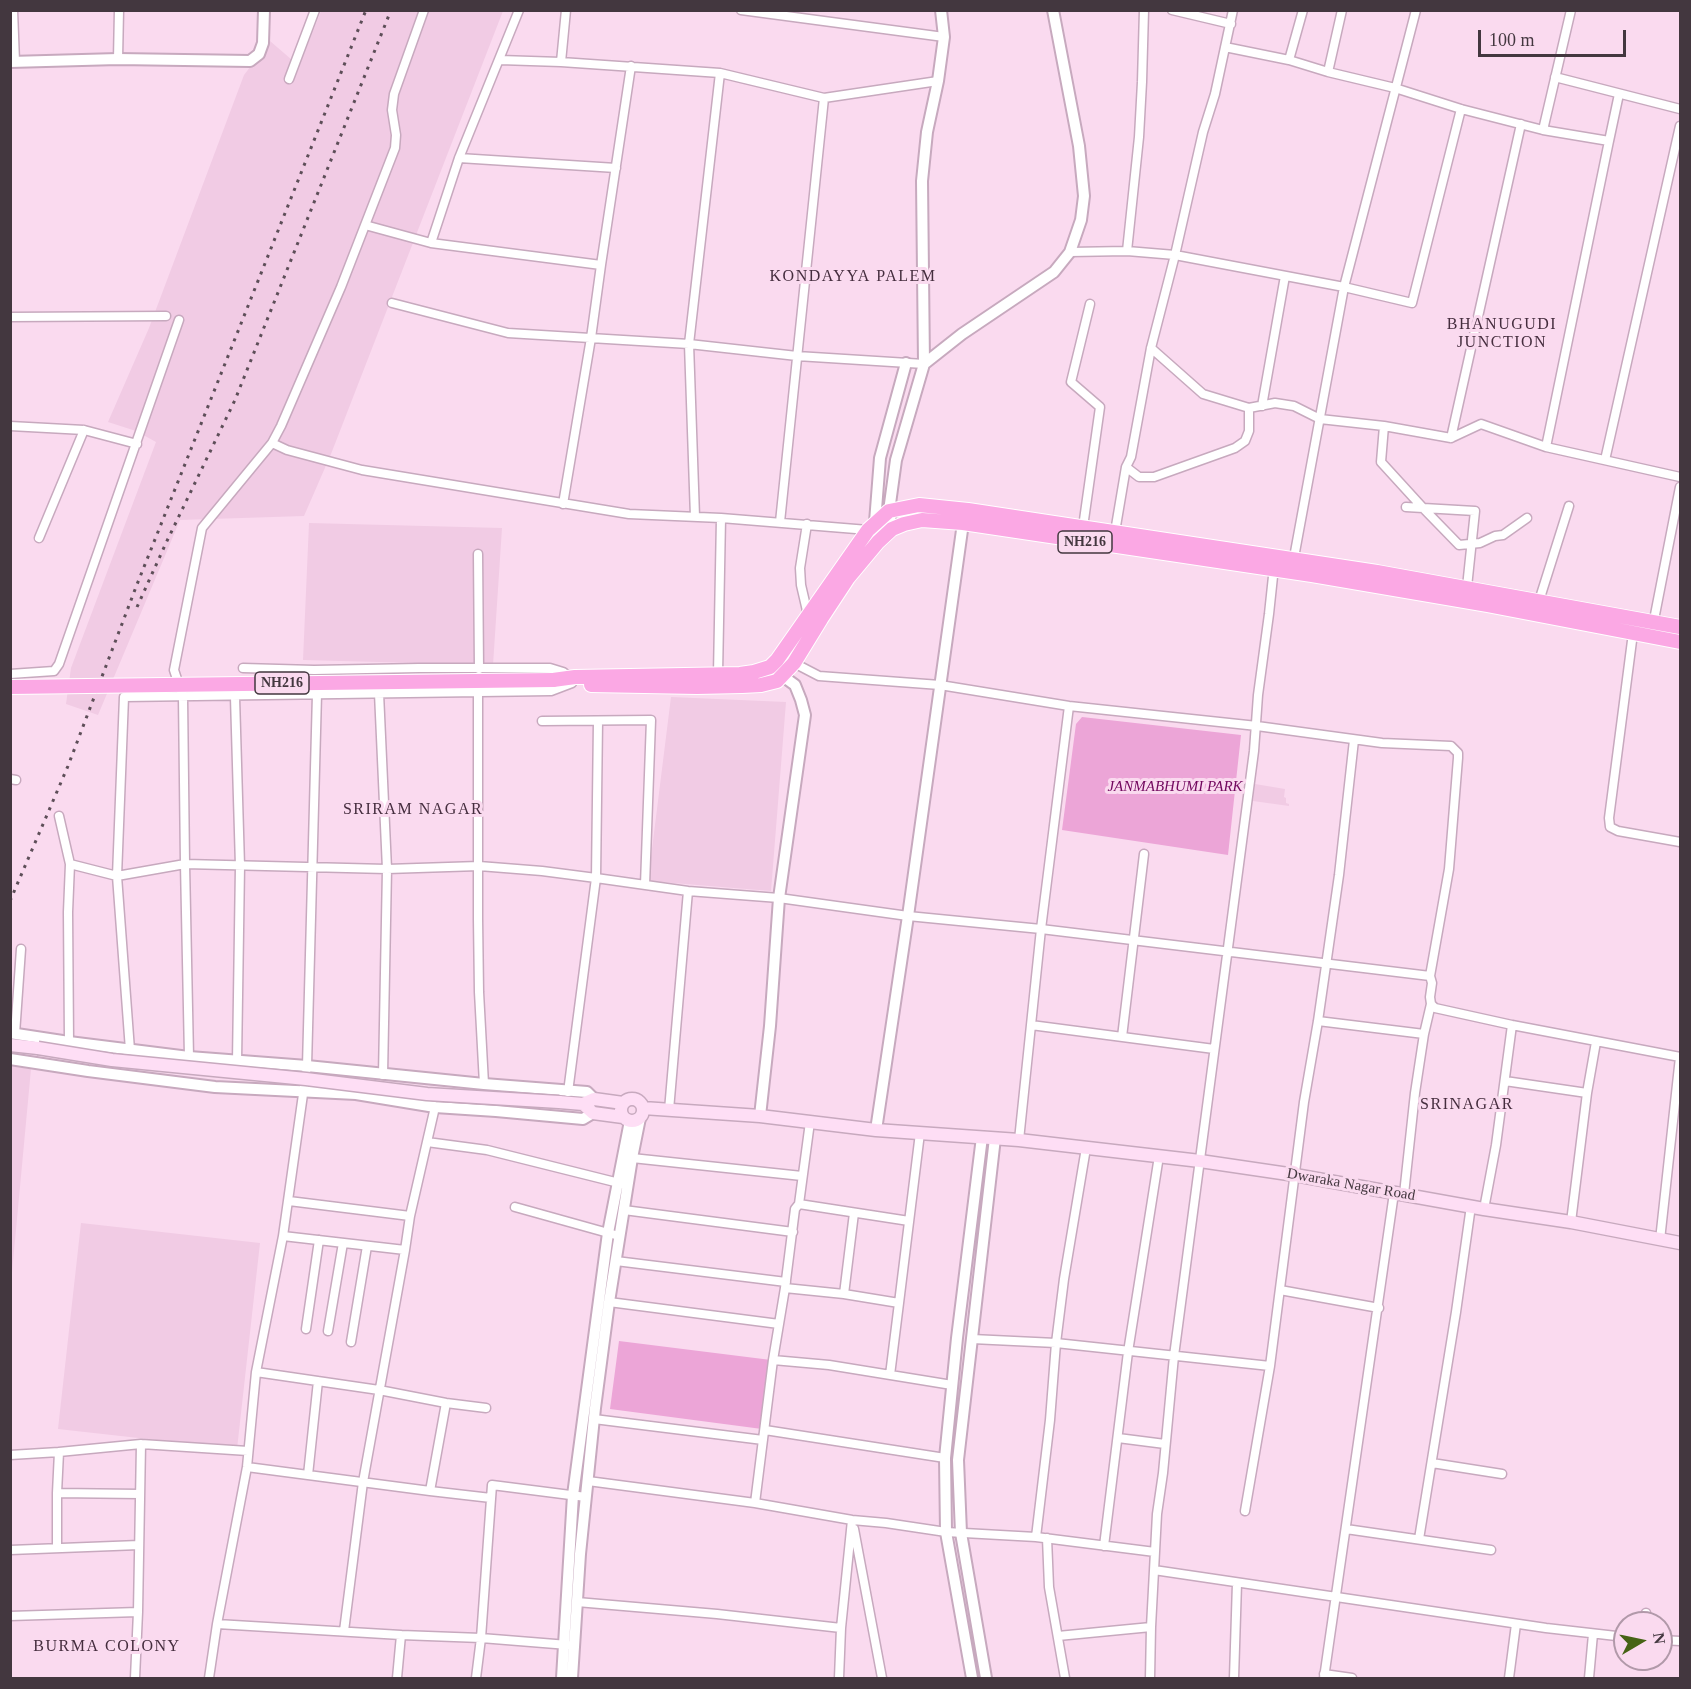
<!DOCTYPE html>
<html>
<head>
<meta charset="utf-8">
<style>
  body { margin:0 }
  #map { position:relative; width:1691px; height:1689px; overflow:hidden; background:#fadaef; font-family:Georgia,serif }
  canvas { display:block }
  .frame { position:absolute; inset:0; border:12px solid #43373f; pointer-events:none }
  .north { position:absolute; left:1613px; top:1611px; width:60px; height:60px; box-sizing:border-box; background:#fadaef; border:2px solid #b199a9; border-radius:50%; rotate:81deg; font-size:16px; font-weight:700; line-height:24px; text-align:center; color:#43373f }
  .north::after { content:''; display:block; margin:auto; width:21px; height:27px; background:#466315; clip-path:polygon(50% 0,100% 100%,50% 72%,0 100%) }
  .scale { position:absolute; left:1478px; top:30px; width:148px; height:27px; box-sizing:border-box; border:3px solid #43373f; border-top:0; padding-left:8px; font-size:18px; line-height:21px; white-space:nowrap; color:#43373f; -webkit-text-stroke:4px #fadaef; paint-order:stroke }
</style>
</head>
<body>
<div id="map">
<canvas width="1691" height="1689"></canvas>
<div class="frame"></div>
<div class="north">N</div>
<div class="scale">100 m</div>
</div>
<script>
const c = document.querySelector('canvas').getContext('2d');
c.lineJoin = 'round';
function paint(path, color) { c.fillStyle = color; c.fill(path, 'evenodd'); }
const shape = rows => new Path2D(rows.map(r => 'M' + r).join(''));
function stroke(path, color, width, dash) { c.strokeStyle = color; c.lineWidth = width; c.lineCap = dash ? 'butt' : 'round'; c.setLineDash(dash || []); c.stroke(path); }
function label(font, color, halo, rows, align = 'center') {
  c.font = font + ' Georgia,serif'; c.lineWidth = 6; c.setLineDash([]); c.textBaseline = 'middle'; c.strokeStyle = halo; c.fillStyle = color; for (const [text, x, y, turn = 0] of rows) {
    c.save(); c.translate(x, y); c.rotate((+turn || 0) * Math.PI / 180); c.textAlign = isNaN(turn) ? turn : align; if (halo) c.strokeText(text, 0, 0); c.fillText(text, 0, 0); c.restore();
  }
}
paint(shape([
  [321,11,503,11,331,454,304,516,180,520,98,715,66,704,71,668,156,442,136,431,108,422,149,328,244,75,270,41,299,66],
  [309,523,502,528,493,665,303,660],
  [671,697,786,702,771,891,648,881],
  [1255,784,1285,789,1284,797,1286,798,1286,803,1289,804,1289,806,1253,801],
  [11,1066,31,1069,11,1283,10,1066],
  [81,1223,260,1243,237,1449,58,1429]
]), '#f1cbe4');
paint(shape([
  [1082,717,1241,735,1228,855,1062,830,1076,724],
  [619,1341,771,1360,762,1429,610,1409]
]), '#eca5d7');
const minor = shape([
  [13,10,15,62],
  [424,10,394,94,392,110,396,135,395,148,341,287,281,426,272,443,202,528,174,670,183,697,185,864,387,869,479,866,542,871,596,878,598,721],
  [741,10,944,37],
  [1172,10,1231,24],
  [1233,10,1215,94,1203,132,1175,255,1151,348,1131,457,1126,467,1139,477,1154,477,1235,448,1245,441,1249,431,1249,408],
  [1225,47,1289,60,1328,72,1395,88,1461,109,1543,130,1609,141,1546,447,1680,477],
  [118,59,119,10],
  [500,60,561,62,720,73,824,98,938,81],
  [1289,60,1303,10],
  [561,62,566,10],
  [1328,72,1342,10],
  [1555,77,1680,109],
  [289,79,315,10],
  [1543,130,1571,10],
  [1609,141,1619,94],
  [459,158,616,168],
  [365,225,431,243,601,265],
  [431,243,459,158,519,10],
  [1127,251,1139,137,1142,82,1144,10],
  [1070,252,1127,251,1175,255,1344,287,1412,303,1461,109],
  [392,303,508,333,689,344,797,356,924,364],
  [10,317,166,316],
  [1151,348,1203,394,1249,408,1275,403,1294,406,1320,419,1384,426,1451,438,1521,124],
  [1262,406,1285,276],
  [10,426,84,430,137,444],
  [1384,426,1381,462,1423,508,1459,545,1480,543,1495,536,1503,535,1527,518],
  [1451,438,1481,424,1546,447],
  [272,443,287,450,362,470,629,514,721,518,868,530],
  [1605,460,1680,126],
  [563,504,591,338,601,265,631,66],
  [1406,507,1475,511,1467,587],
  [695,517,689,344,720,73],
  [780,522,824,98],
  [807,524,800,568,801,585,808,615],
  [1083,527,1100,407,1071,382,1090,304],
  [1115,532,1126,467],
  [39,538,84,430],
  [478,554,479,669],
  [1293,563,1344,287,1416,10],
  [1539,601,1569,506],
  [1653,625,1680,487],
  [1633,633,1609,818,1610,827,1618,831,1680,842],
  [794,663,819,676,940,685,1069,706,1257,726,1382,743,1451,746,1458,753,1458,758,1449,869,1430,976,1432,983,1430,997,1431,1004,1435,1008,1512,1025,1680,1057],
  [243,668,314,670,419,668,550,668,563,672,571,678],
  [10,674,54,671,59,664,179,320],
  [718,674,721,518],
  [478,692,478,919,479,992,484,1084],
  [379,693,387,869,383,1075],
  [317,694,307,1066,283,1236,405,1250,410,1216,435,1107],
  [235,697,240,866,237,1061],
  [542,721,651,720,645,885],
  [10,779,16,780],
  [59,816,70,864,68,912,69,1042],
  [70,864,117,876,185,864,189,1057],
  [1318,1021,1424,1034],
  [1031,1025,1214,1049],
  [15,1034,21,949],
  [1122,1037,1144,854],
  [130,1050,117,876,124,697,551,691,572,683],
  [1505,1081,1587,1093,1571,1222],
  [568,1092,596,878,688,891,779,898,908,916,1041,929,1430,976],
  [1587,1093,1596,1042],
  [669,1110,688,891],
  [1019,1140,1041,929,1069,706],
  [427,1142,487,1150,623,1184],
  [632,1158,802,1176],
  [1404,1194,1415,1093,1424,1034,1431,1004],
  [289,1201,410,1216],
  [799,1204,909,1221],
  [515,1207,619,1236],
  [1484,1209,1496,1145,1512,1025],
  [624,1210,793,1232],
  [283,1236,256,1372,247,1467,217,1624,401,1635,481,1638,492,1485,586,1497],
  [1660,1240,1680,1057],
  [616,1261,786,1282],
  [785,1288,844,1294,899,1303,920,1133],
  [1280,1290,1379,1308],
  [844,1294,854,1213],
  [609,1302,779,1324],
  [306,1329,319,1240],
  [328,1331,343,1243],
  [972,1339,1056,1343,1270,1366,1245,1511],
  [351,1342,367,1246],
  [773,1360,829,1365,952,1385],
  [1270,1366,1304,1102,1318,1021,1339,875,1354,740],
  [256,1372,379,1390,446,1403,486,1408],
  [890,1375,899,1303],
  [594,1419,763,1440],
  [765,1430,945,1458],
  [1118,1438,1165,1444],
  [10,1455,59,1452],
  [1432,1463,1502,1474],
  [247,1467,430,1491,491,1498],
  [308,1475,318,1381],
  [588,1481,755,1503,852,1520,886,1523,946,1532,1036,1537,1155,1552],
  [430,1491,446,1403],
  [57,1493,59,1452,141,1444],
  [755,1503,773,1360,785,1288,795,1209,799,1204,810,1122],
  [854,1529,882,1678],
  [1346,1529,1491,1550],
  [1036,1537,1050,1420,1056,1343,1064,1279,1086,1148],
  [1047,1538,1049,1587,1065,1678],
  [1419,1539,1456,1312,1471,1206],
  [1104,1546,1128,1352,1159,1156],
  [57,1548,57,1493,140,1494],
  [10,1550,139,1545],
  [1154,1570,1546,1628,1625,1637],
  [577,1602,717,1614,841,1628,852,1520],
  [10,1616,138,1612],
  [1646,1623,1646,1613],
  [344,1631,363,1482,405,1250],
  [1058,1636,1151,1627,1157,1514,1163,1473,1174,1356,1254,751,1258,695,1269,614,1274,567],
  [1661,1640,1680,1641],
  [1324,1674,1352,1678],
  [135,1678,138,1612,141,1444,248,1451],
  [209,1678,217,1624],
  [397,1678,401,1635],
  [476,1678,481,1638,568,1645],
  [839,1678,841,1628],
  [1150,1678,1151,1627],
  [1234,1678,1237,1583],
  [1324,1678,1394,1193],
  [1509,1678,1516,1624],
  [1589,1678,1593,1634]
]);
const tertiary = shape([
  [10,62,118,59,250,61,259,54,263,43,264,10],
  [924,364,962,334,1054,272,1070,252,1081,220,1084,196,1079,146,1053,10],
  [875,522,880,458,906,363],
  [892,529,889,511,896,460,924,364,922,181,927,132,938,81,944,37,941,10],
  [10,1033,69,1042,189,1057,307,1066,484,1084,587,1092,594,1099],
  [10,1059,88,1071,215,1087,356,1094,435,1107,496,1111,583,1119,593,1113],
  [760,1116,770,1026,779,898,805,715,801,700,795,685,777,672],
  [876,1130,908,916,963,523],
  [562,1678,573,1495,608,1233,630,1121],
  [572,1678,580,1554,595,1408,609,1302,632,1158,640,1118],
  [972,1678,946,1532,945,1458,957,1338,982,1137],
  [986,1678,961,1533,958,1460,995,1138]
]);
const secondary = shape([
  [10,1045,38,1048],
  '621 1110a11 11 0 1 1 22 0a11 11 0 1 1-22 0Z',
  [559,1102,583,1104,594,1099,623,1103],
  [583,1104,593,1113,623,1117],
  [643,1108,760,1116,876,1130,1019,1140,1200,1161,1295,1175,1484,1209,1571,1222,1680,1243]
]);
const trunk = shape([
  [553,680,575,677,740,674,754,672,770,667,777,660,868,530,889,511,919,505,968,510,1377,572,1680,627],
  [591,685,697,687,742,686,761,685,777,681,794,663,821,619,848,578,878,542,892,529,904,524,922,520,963,523,1312,575,1488,605,1680,642]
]);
stroke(minor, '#c7a9be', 11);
stroke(tertiary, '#c7a9be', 14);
stroke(secondary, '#c7a9be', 15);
stroke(trunk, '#fff', 16);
stroke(minor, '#fff', 8);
stroke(tertiary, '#fff', 10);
stroke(secondary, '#fedef5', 12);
stroke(trunk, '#fba8e4', 14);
stroke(shape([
  [137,607,166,543,235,400,391,10],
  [10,901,68,766,136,587,366,10]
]), '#5d4e58', 3, [3, 6]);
const secondaryBridge = shape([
  [38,1048,112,1060,306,1079,427,1094,559,1102]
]);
const trunkBridge = shape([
  [10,687,553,680]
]);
stroke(secondaryBridge, '#c7a9be', 15, []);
stroke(trunkBridge, '#fff', 16, []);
stroke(secondaryBridge, '#fedef5', 12);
stroke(trunkBridge, '#fba8e4', 14);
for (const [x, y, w] of [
  [1085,542,54],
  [282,683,54]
]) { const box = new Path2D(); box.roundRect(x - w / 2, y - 11, w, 22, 4.5); c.fillStyle = '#fadaef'; c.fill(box); stroke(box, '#43373f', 1.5); }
label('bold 14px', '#43373f', null, [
  ["NH216",1085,542],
  ["NH216",282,683]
]);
label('italic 15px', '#72075e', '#fadaef', [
  ["JANMABHUMI PARK",1175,787]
]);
label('15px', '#43373f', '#fadaef', [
  ["Dwaraka Nagar Road",1351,1185,10]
]);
c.letterSpacing = '1.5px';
label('16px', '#452d3e', '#fadaef', [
  ["KONDAYYA PALEM",853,277],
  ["BHANUGUDI",1502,325],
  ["JUNCTION",1502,343],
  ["SRIRAM NAGAR",413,810],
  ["SRINAGAR",1467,1105],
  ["BURMA COLONY",107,1647]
]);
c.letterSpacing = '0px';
</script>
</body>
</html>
